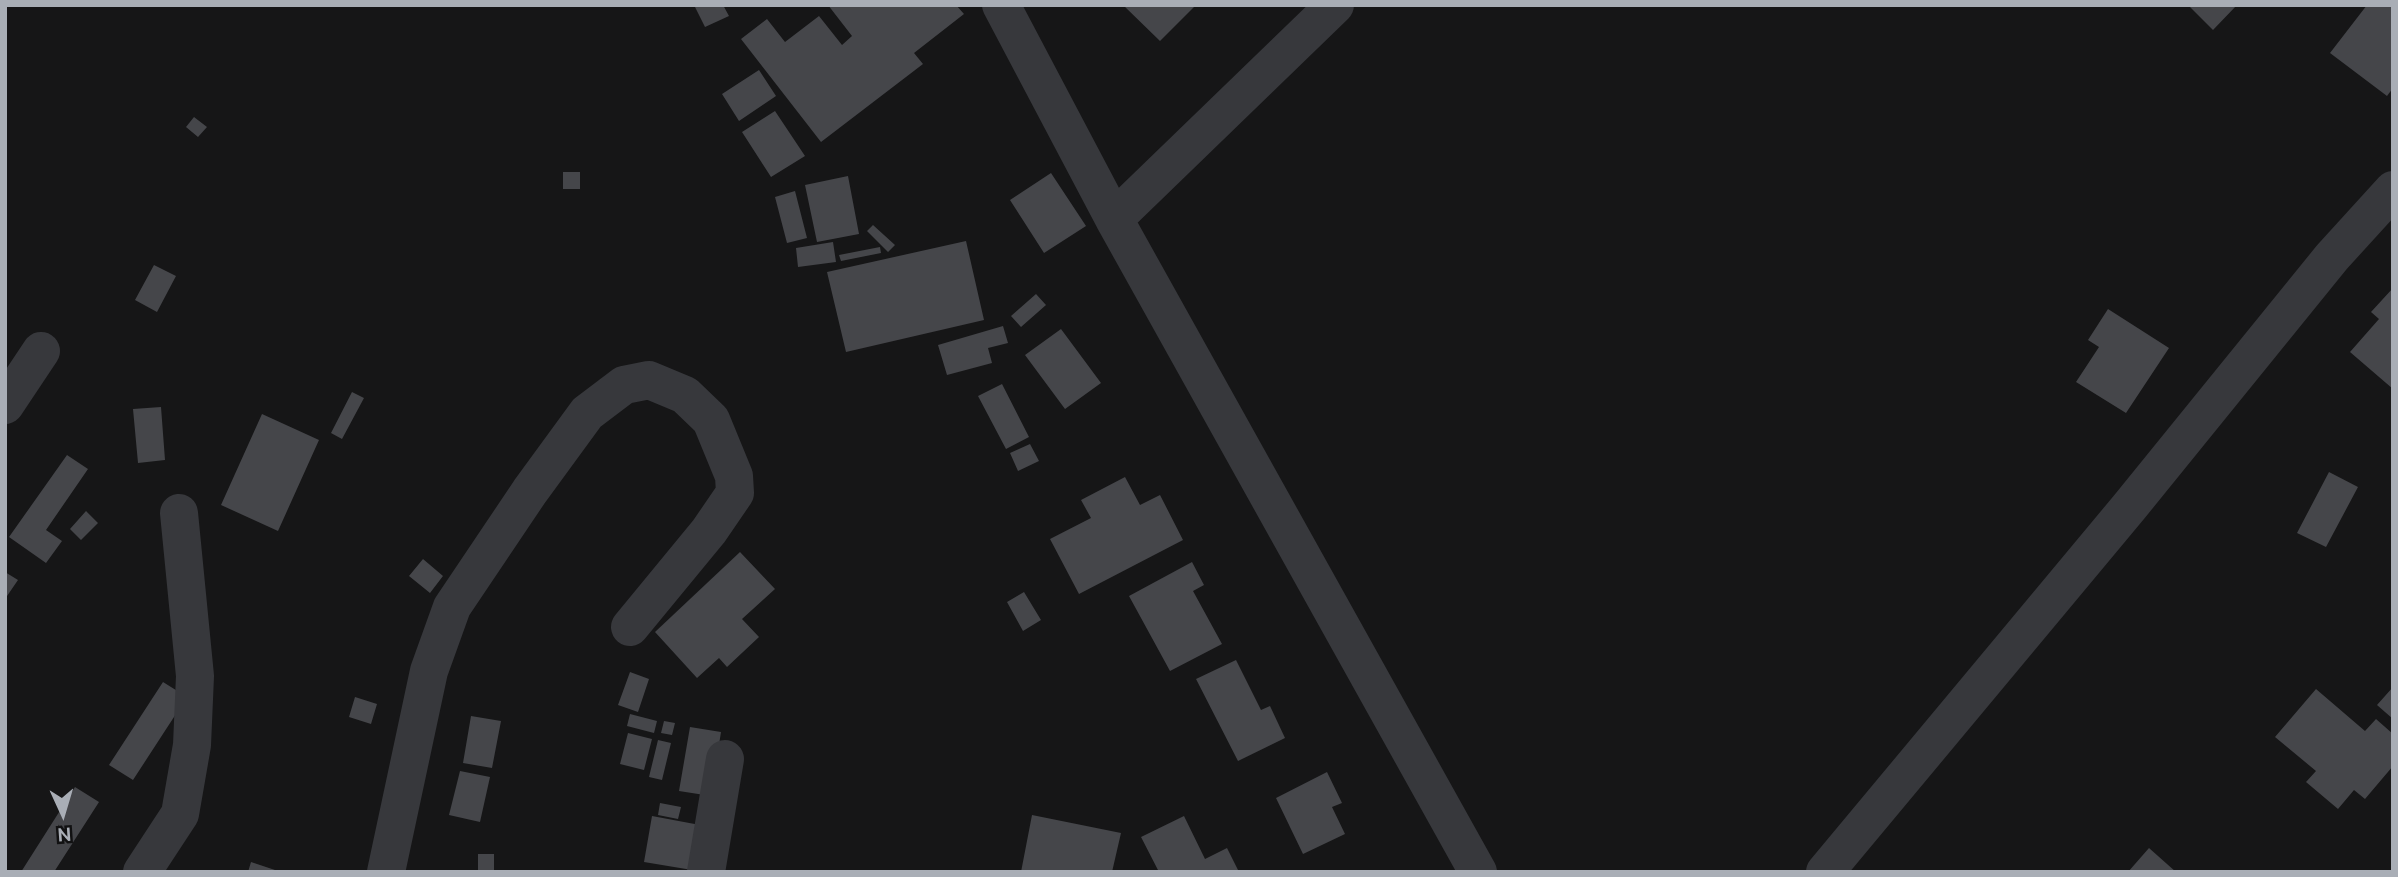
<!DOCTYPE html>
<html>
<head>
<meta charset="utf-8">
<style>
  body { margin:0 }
  #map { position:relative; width:2398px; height:877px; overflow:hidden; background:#161617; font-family:Ubuntu,sans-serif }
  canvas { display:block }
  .frame { position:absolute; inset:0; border:7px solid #a9aeb6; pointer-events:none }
  .north { position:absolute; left:28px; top:779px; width:70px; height:70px; -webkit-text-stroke:5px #111112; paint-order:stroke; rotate:176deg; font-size:19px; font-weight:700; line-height:28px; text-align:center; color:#a9aeb6 }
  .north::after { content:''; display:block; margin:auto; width:24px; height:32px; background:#a9aeb6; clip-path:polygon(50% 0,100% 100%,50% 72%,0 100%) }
</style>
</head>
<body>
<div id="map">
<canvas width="2398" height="877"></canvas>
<div class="frame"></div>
<div class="north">N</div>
</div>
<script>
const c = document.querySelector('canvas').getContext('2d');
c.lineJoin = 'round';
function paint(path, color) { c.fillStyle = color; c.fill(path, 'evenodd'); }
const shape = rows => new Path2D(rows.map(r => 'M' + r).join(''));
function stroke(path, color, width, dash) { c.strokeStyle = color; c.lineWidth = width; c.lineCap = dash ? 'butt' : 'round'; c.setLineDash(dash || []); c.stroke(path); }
paint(shape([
  [694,5,723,5,729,16,705,27],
  [828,5,956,5,964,14,914,53,923,64,821,142,741,39,767,19,785,42,819,16,842,45,852,36],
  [1123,5,1196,5,1160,41],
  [2188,5,2237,5,2213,30],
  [2367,5,2393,5,2393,88,2387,96,2330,53],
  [759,70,776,96,739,121,722,94],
  [775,111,805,156,771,177,742,132],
  [194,117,207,127,198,137,186,127],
  [563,172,580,172,580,189,563,189],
  [1051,173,1086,226,1044,253,1010,200],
  [848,176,859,234,817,242,805,185],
  [795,191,807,238,787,243,775,197],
  [873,225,895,245,888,252,867,231],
  [966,241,984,320,846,352,827,272],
  [833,242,836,262,798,267,796,248],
  [880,247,881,253,841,261,839,255],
  [154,265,176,276,157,312,135,300],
  [2393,288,2393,389,2350,352,2379,319,2371,312],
  [1036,294,1046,305,1021,327,1011,316],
  [2108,309,2169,348,2126,413,2076,382,2099,347,2088,340],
  [1003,326,1008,343,988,348,992,363,947,375,938,345],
  [1061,329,1101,383,1065,409,1025,355],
  [1002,384,1029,437,1006,449,978,396],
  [352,392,364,398,342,439,331,433],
  [161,407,165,460,138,463,133,409],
  [262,414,319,440,278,531,221,505],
  [1030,444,1039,461,1018,471,1010,453],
  [67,455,88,469,46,530,62,541,46,563,9,537],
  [2329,472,2358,487,2326,547,2297,533],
  [1125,477,1140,505,1160,495,1183,540,1079,594,1050,539,1091,518,1081,500],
  [86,511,98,523,81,540,70,529],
  [740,552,775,589,742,619,759,637,727,667,719,658,697,678,655,632],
  [423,559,443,576,430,593,409,576],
  [1192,562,1204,585,1193,591,1222,644,1170,671,1129,596],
  [5,572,18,580,5,599],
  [1024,592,1041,620,1023,631,1007,602],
  [1236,660,1261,710,1270,706,1285,738,1238,761,1196,679],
  [630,672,649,679,638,712,618,705],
  [163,682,187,697,133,780,109,765],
  [2393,687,2393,719,2377,705],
  [2316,689,2365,731,2376,719,2393,734,2393,766,2365,799,2354,790,2338,809,2306,782,2316,771,2275,737],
  [355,697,377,704,371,724,349,717],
  [630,714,657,721,654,733,627,726],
  [471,716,501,721,492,768,463,763],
  [664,721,675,723,672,735,661,733],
  [690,727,721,732,711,796,679,791],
  [628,733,652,739,644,770,620,764],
  [658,740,671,743,662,780,649,777],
  [460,771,490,777,480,822,449,815],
  [1327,772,1342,803,1332,807,1345,834,1303,854,1276,798],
  [75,787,99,802,54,872,21,872],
  [660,803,681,807,678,819,658,815],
  [1032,815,1121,833,1112,872,1021,872],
  [652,816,700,825,692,870,644,862],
  [1184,816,1205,859,1227,848,1239,872,1159,872,1141,837],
  [2149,848,2176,872,2128,872],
  [478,854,494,854,494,872,478,872],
  [251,862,278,871,278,872,248,872]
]), '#45464a');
stroke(shape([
  [1001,5,1114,219,1478,872],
  [1114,219,1335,5],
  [5,405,41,351],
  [142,872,180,814,192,745,195,676,179,513],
  [386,872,429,671,452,607,530,491,587,413,624,385,649,380,685,395,711,420,734,476,735,493,709,531,630,627],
  [706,872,725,759],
  [1825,872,2130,506,2332,257,2393,190]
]), '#37383c', 38);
</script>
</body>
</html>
